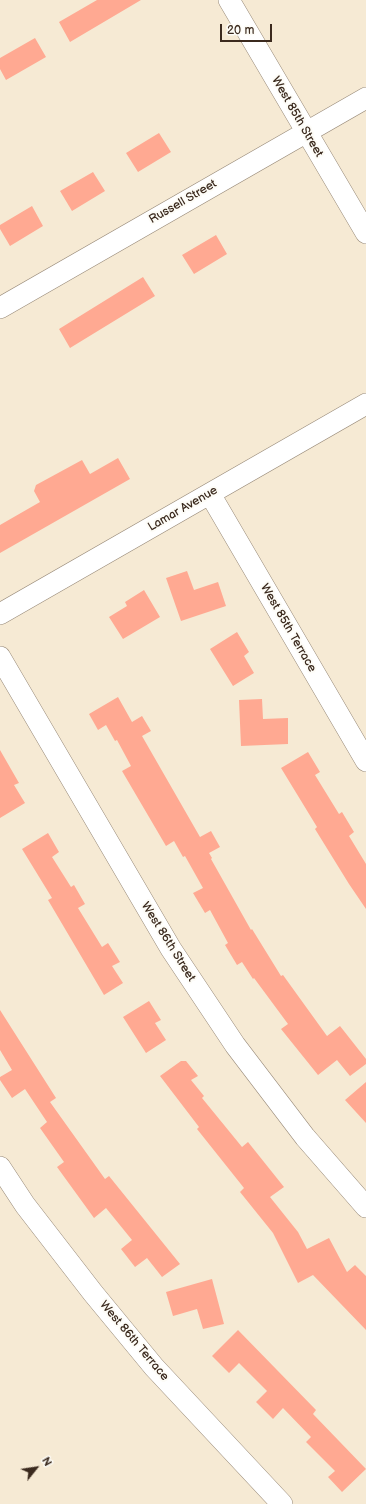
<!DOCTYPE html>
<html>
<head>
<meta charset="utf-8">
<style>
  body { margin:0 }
  #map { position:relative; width:366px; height:1504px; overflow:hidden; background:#f6ead4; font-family:"Balsamiq Sans",sans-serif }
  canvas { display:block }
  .north { position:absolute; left:16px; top:1448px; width:40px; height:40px; -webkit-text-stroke:3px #fdfcf7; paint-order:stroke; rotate:60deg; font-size:11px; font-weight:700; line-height:16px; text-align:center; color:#3b2a1e }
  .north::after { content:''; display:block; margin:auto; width:14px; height:18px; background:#3b2a1e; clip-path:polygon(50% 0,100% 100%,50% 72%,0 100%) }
  .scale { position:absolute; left:220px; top:24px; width:52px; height:18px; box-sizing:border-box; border:2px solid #3b2a1e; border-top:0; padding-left:5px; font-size:12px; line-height:14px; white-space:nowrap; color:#3b2a1e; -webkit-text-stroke:3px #fdfcf7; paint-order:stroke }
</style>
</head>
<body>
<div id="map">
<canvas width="366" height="1504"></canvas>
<div class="north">N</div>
<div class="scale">20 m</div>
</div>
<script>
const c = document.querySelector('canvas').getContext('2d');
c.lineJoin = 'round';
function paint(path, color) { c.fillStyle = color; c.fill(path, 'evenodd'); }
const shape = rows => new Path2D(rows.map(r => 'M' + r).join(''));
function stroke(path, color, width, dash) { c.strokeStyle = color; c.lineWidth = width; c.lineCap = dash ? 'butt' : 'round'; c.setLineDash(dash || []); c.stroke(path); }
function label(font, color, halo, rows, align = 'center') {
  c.font = font + ' "Balsamiq Sans",sans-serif'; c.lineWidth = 4; c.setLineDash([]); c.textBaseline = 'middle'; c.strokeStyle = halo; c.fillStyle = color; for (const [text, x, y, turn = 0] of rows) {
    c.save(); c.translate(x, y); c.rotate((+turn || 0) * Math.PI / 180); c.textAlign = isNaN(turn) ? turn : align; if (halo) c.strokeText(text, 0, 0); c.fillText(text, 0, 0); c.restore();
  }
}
paint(shape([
  [97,0,141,0,70,42,59,22],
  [35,38,46,57,6,80,0,69,0,58],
  [159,133,171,152,138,172,126,153],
  [93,172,105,191,72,211,60,191],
  [32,206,43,226,10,246,0,229,0,225],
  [216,235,227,254,194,274,182,255],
  [143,277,155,296,70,348,59,329],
  [118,458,130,479,0,553,0,525,40,502,34,491,36,485,82,460,90,474],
  [187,571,194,590,218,582,226,606,181,621,166,578],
  [144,590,160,617,123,639,109,617,127,606,125,602],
  [237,632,249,652,244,656,254,673,233,686,210,649],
  [118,697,132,722,142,716,151,731,142,736,200,837,211,831,220,847,209,853,212,858,211,859,251,930,252,929,281,976,283,975,327,1036,340,1026,366,1059,366,1064,350,1076,337,1060,318,1075,281,1029,288,1024,254,978,253,979,242,962,237,965,225,945,228,943,210,910,205,913,193,893,203,888,185,856,183,857,174,841,166,846,122,771,131,766,117,740,115,741,106,725,98,730,89,714],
  [262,699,263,719,288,718,288,744,241,746,239,700],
  [0,750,19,783,14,785,25,803,0,818],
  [308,752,320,772,315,775,339,814,342,812,354,832,349,836,366,864,366,909,349,884,315,829,317,827,281,768],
  [48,833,59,852,52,857,71,887,74,885,85,904,78,908,102,947,108,943,120,962,112,966,123,983,104,995,48,900,52,898,22,849],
  [149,1001,161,1020,155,1023,166,1040,146,1053,123,1017],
  [0,1010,56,1098,50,1102,105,1179,109,1176,180,1264,162,1277,147,1258,135,1267,121,1249,132,1240,106,1208,94,1218,57,1167,64,1162,40,1128,47,1122,25,1089,12,1098,0,1080,0,1077,12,1070,0,1050],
  [181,1061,186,1061,198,1076,191,1080,204,1096,202,1098,242,1147,248,1142,284,1187,270,1197,298,1232,307,1249,329,1238,347,1272,355,1265,366,1276,366,1330,313,1275,298,1283,273,1233,240,1192,244,1188,197,1129,199,1127,160,1076],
  [366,1082,366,1123,345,1100],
  [212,1279,224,1324,203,1329,197,1309,173,1316,166,1292],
  [238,1330,316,1410,313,1414,366,1469,342,1492,328,1477,335,1471,306,1442,311,1437,283,1408,273,1419,256,1402,267,1391,239,1363,229,1373,212,1356]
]), '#ffa992');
const minor = shape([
  [229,0,366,233],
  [0,308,366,98],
  [210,494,366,761],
  [0,614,366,404],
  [0,657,171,949,235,1045,305,1137,366,1207],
  [0,1167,25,1205,93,1293,154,1367,282,1504]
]);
stroke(minor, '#988a79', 22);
stroke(minor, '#fff', 21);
label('12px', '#3b2a1e', '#fdfcf7', [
  ["West 85th Street",297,117,60],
  ["Russell Street",183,202,-30],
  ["Lamar Avenue",183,509,-30],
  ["West 85th Terrace",288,628,60],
  ["West 86th Street",168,942,58],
  ["West 86th Terrace",134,1341,50]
]);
</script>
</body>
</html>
